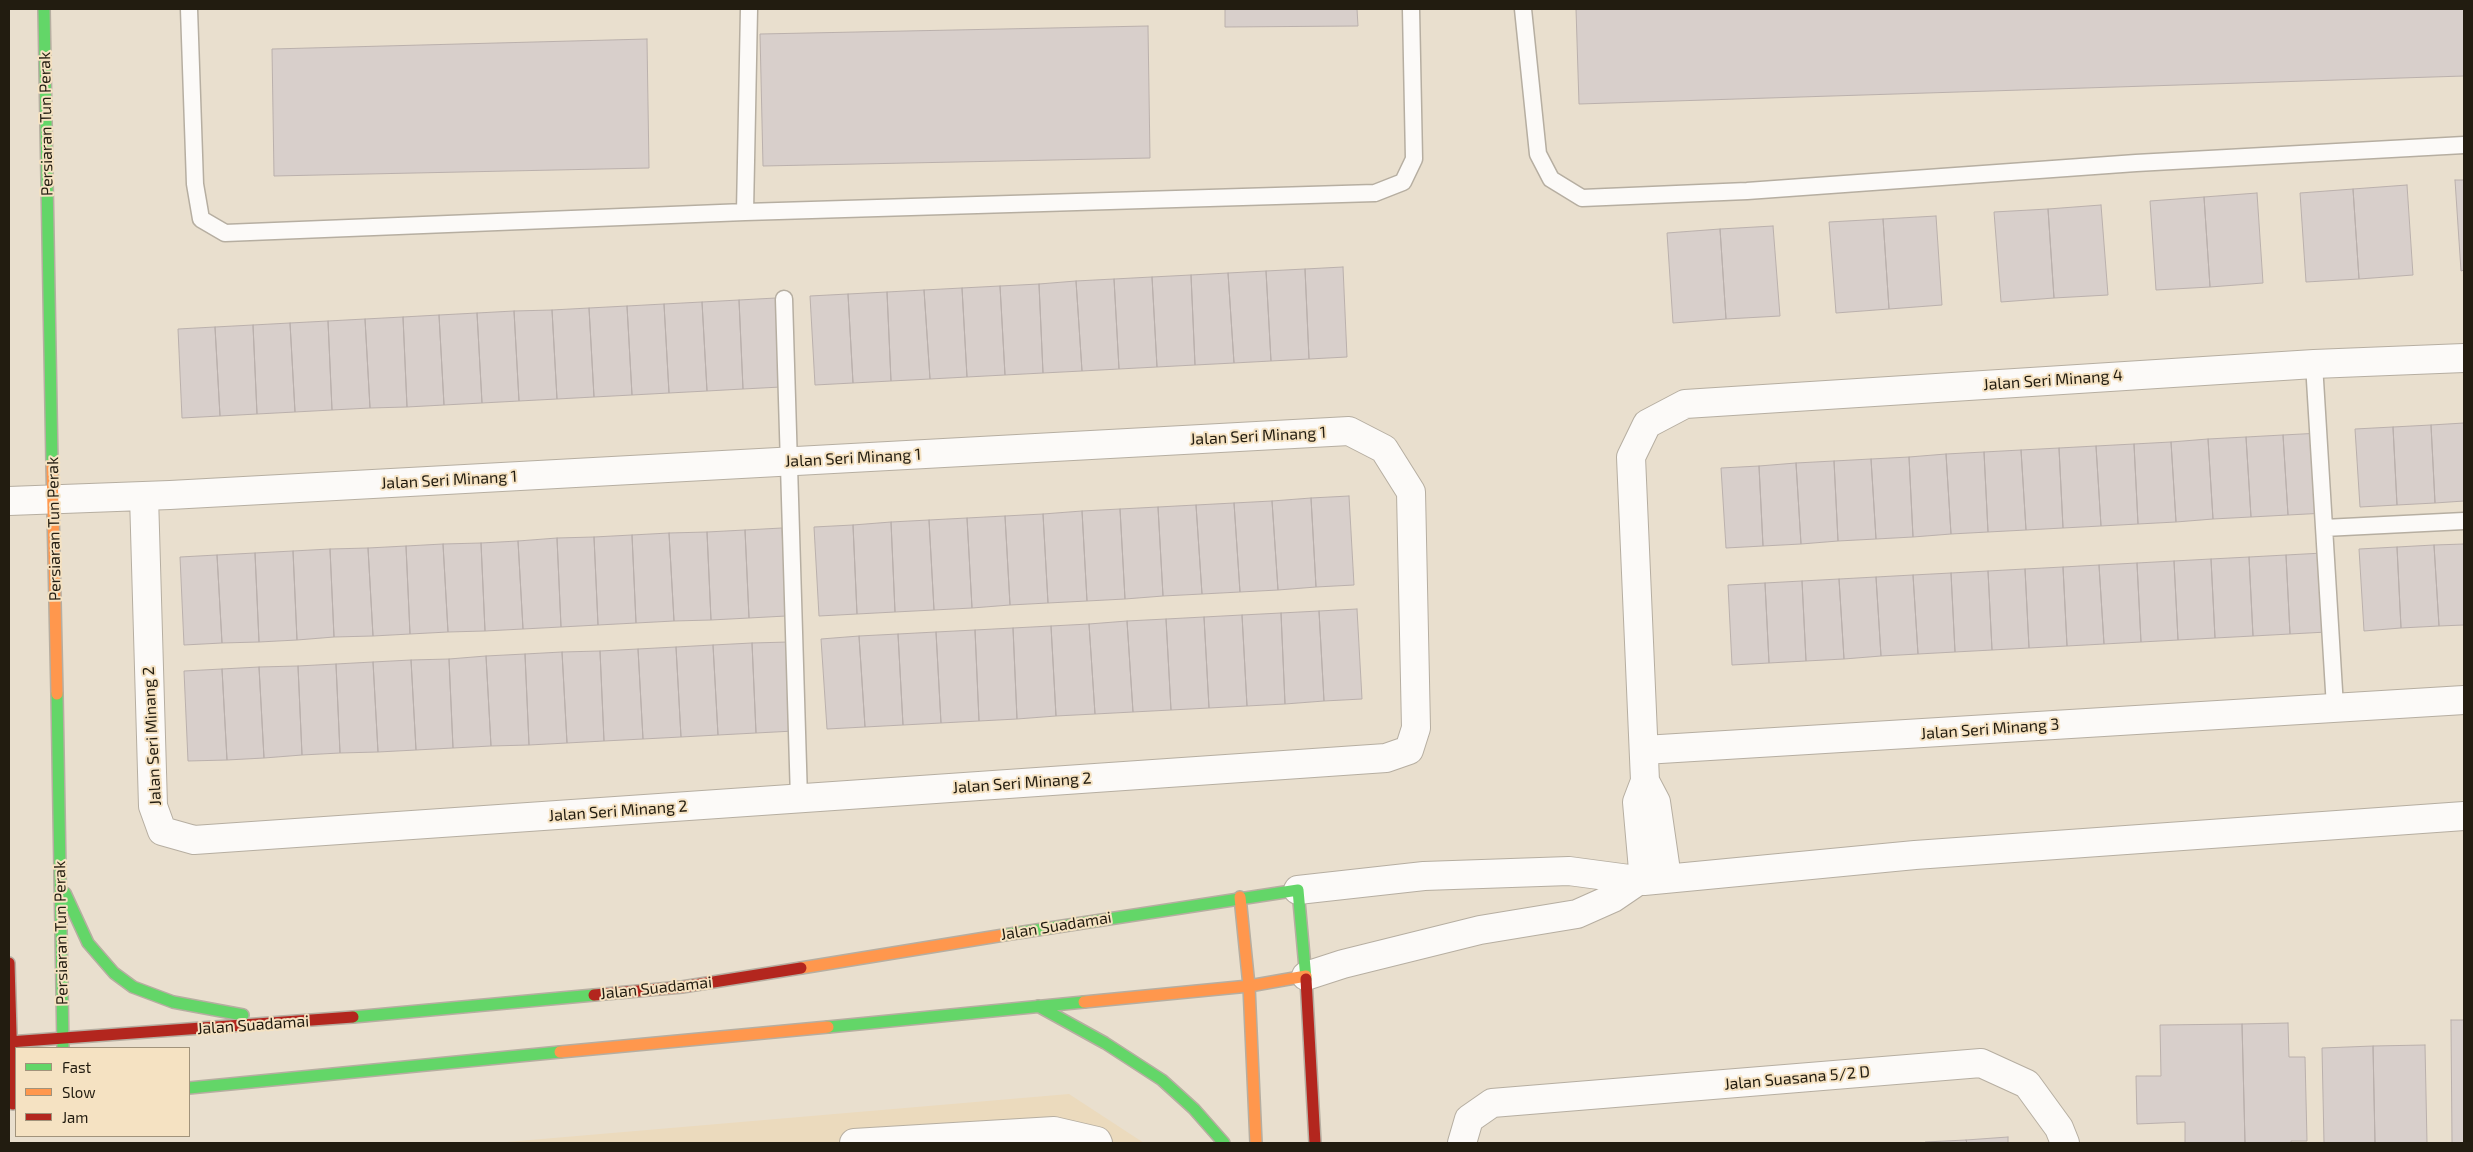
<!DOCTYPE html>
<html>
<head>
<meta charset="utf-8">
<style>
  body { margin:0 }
  #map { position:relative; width:2473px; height:1152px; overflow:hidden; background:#e9dfce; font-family:"Exo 2",sans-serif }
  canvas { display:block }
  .frame { position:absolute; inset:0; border:10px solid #221c10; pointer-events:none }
  .legend { position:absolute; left:15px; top:1047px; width:175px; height:90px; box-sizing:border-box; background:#f5e2c2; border:1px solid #a1937b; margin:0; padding:6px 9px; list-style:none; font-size:15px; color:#221c10 }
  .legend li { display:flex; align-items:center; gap:10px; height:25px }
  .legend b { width:25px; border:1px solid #a1937b }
</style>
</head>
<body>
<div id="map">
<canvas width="2473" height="1152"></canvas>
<div class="frame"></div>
<ul class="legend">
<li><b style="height:6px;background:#63d668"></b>Fast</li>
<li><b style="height:6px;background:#ff974d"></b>Slow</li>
<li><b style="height:6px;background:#b3261e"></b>Jam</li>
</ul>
</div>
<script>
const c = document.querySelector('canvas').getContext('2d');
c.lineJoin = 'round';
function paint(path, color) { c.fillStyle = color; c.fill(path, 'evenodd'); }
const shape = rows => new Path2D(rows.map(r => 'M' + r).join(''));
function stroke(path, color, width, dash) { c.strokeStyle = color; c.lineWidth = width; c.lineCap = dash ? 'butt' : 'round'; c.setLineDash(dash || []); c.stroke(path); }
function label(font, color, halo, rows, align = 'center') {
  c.font = font + ' "Exo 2",sans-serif'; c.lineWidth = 4; c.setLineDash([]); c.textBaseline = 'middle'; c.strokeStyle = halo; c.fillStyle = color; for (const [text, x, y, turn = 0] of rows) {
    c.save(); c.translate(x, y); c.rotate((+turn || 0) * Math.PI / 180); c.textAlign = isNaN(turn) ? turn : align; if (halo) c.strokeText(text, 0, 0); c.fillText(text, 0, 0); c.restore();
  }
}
paint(shape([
  [1069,1094,1144,1143,495,1143]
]), '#ebdabd');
const building = shape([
  [1225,9,1357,9,1358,26,1225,27,1225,9],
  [1576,9,2464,9,2464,76,1579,104,1576,9],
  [1148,26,1150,158,763,166,760,34,1148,26],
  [647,39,649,168,274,176,272,49,647,39],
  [2455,180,2464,180,2464,270,2461,271,2455,180],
  [2407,185,2413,275,2359,279,2353,189,2407,185],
  [2353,189,2359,279,2306,282,2300,193,2353,189],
  [2257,193,2263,283,2210,287,2204,197,2257,193],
  [2204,197,2210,287,2156,290,2150,201,2204,197],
  [2101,205,2108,295,2054,298,2048,209,2101,205],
  [2048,209,2054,298,2001,302,1994,212,2048,209],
  [1936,216,1942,305,1889,309,1883,219,1936,216],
  [1883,219,1889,309,1836,313,1829,222,1883,219],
  [1773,226,1780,316,1726,319,1720,229,1773,226],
  [1720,229,1726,319,1673,323,1667,233,1720,229],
  [1343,267,1347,357,1309,359,1305,269,1343,267],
  [1305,269,1309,359,1271,361,1266,271,1305,269],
  [1266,271,1271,361,1234,363,1228,273,1266,271],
  [1228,273,1234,363,1195,365,1191,275,1228,273],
  [1191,275,1195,365,1157,367,1152,277,1191,275],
  [1152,277,1157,367,1119,369,1114,279,1152,277],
  [1114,279,1119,369,1082,371,1076,281,1114,279],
  [1076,281,1082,371,1043,373,1039,284,1076,281],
  [1039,284,1043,373,1005,375,1000,286,1039,284],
  [1000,286,1005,375,967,377,962,288,1000,286],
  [962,288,967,377,930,379,924,290,962,288],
  [924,290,930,379,891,381,887,292,924,290],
  [887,292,891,381,853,383,848,294,887,292],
  [848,294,853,383,815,385,810,296,848,294],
  [776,298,781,387,743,389,739,300,776,298],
  [739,300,743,389,707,391,702,302,739,300],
  [702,302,707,391,669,393,664,304,702,302],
  [664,304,669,393,632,395,627,306,664,304],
  [627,306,632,395,594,397,589,308,627,306],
  [589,308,594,397,557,399,552,310,589,308],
  [552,310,557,399,519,401,514,311,552,310],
  [514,311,519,401,482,403,477,313,514,311],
  [477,313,482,403,444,405,439,315,477,313],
  [439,315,444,405,407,407,403,317,439,315],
  [403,317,407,407,370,408,365,319,403,317],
  [365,319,370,408,332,410,328,321,365,319],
  [328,321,332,410,295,412,290,323,328,321],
  [290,323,295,412,257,414,253,325,290,323],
  [253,325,257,414,220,416,215,327,253,325],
  [215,327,220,416,182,418,178,329,215,327],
  [2464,423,2464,501,2435,503,2431,425,2464,423],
  [2431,425,2435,503,2397,505,2393,427,2431,425],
  [2393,427,2397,505,2360,507,2355,429,2393,427],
  [2321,433,2326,513,2288,515,2283,435,2321,433],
  [2283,435,2288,515,2251,517,2246,437,2283,435],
  [2246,437,2251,517,2213,519,2208,439,2246,437],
  [2208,439,2213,519,2176,522,2171,442,2208,439],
  [2171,442,2176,522,2138,524,2134,444,2171,442],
  [2134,444,2138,524,2101,526,2096,446,2134,444],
  [2096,446,2101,526,2063,528,2059,448,2096,446],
  [2059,448,2063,528,2026,530,2021,450,2059,448],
  [2021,450,2026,530,1988,532,1984,452,2021,450],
  [1984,452,1988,532,1951,534,1946,454,1984,452],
  [1946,454,1951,534,1913,537,1909,457,1946,454],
  [1909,457,1913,537,1876,539,1871,459,1909,457],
  [1871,459,1876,539,1838,541,1834,461,1871,459],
  [1834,461,1838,541,1801,544,1796,463,1834,461],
  [1796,463,1801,544,1763,546,1759,466,1796,463],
  [1759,466,1763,546,1726,548,1721,468,1759,466],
  [1349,496,1354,585,1316,587,1311,498,1349,496],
  [1311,498,1316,587,1278,590,1272,501,1311,498],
  [1272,501,1278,590,1240,592,1234,503,1272,501],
  [1234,503,1240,592,1202,594,1196,505,1234,503],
  [1196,505,1202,594,1163,596,1158,507,1196,505],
  [1158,507,1163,596,1125,599,1120,509,1158,507],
  [1120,509,1125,599,1087,601,1082,511,1120,509],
  [1082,511,1087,601,1048,603,1043,514,1082,511],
  [1043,514,1048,603,1010,605,1005,516,1043,514],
  [1005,516,1010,605,972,608,967,518,1005,516],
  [967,518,972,608,934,610,929,520,967,518],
  [929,520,934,610,895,612,891,522,929,520],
  [891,522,895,612,857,614,853,525,891,522],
  [853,525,857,614,819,616,814,527,853,525],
  [782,528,786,616,749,618,745,530,782,528],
  [745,530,749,618,711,620,707,532,745,530],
  [707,532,711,620,674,621,669,533,707,532],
  [669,533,674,621,636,623,632,535,669,533],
  [632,535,636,623,598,625,594,537,632,535],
  [594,537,598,625,561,627,557,538,594,537],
  [557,538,561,627,523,629,518,541,557,538],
  [518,541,523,629,485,631,481,543,518,541],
  [481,543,485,631,448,632,443,544,481,543],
  [443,544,448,632,410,634,406,546,443,544],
  [2464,544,2464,625,2439,626,2434,545,2464,544],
  [2434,545,2439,626,2401,628,2397,547,2434,545],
  [406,546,410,634,373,636,368,548,406,546],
  [2397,547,2401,628,2364,631,2359,549,2397,547],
  [368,548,373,636,334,637,330,549,368,548],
  [330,549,334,637,297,640,293,551,330,549],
  [293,551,297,640,259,642,255,553,293,551],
  [255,553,259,642,222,643,217,555,255,553],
  [2323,553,2327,632,2290,634,2286,555,2323,553],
  [217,555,222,643,184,645,180,557,217,555],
  [2286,555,2290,634,2253,636,2249,557,2286,555],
  [2249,557,2253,636,2215,638,2211,559,2249,557],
  [2211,559,2215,638,2178,640,2174,561,2211,559],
  [2174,561,2178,640,2141,642,2137,563,2174,561],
  [2137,563,2141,642,2104,644,2099,565,2137,563],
  [2099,565,2104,644,2067,646,2063,567,2099,565],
  [2063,567,2067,646,2029,648,2025,569,2063,567],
  [2025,569,2029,648,1992,650,1988,571,2025,569],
  [1988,571,1992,650,1955,652,1951,573,1988,571],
  [1951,573,1955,652,1918,654,1913,575,1951,573],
  [1913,575,1918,654,1881,656,1876,577,1913,575],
  [1876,577,1881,656,1844,659,1839,579,1876,577],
  [1839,579,1844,659,1806,661,1802,581,1839,579],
  [1802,581,1806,661,1769,663,1765,583,1802,581],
  [1765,583,1769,663,1732,665,1728,585,1765,583],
  [1357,609,1362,699,1324,701,1319,611,1357,609],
  [1319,611,1324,701,1285,704,1281,613,1319,611],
  [1281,613,1285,704,1247,706,1242,615,1281,613],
  [1242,615,1247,706,1209,708,1204,617,1242,615],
  [1204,617,1209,708,1171,710,1166,619,1204,617],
  [1166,619,1171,710,1133,712,1127,621,1166,619],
  [1127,621,1133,712,1095,714,1089,624,1127,621],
  [1089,624,1095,714,1056,716,1051,626,1089,624],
  [1051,626,1056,716,1017,719,1013,628,1051,626],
  [1013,628,1017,719,979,721,975,630,1013,628],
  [975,630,979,721,941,723,936,632,975,630],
  [936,632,941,723,903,725,898,634,936,632],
  [898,634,903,725,865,727,859,636,898,634],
  [859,636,865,727,827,729,821,639,859,636],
  [789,642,794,731,756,733,752,643,789,642],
  [752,643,756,733,718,735,713,645,752,643],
  [713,645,718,735,681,737,676,647,713,645],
  [676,647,681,737,643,739,638,649,676,647],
  [638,649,643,739,604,741,600,651,638,649],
  [600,651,604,741,567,743,562,652,600,651],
  [562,652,567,743,529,745,525,654,562,652],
  [525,654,529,745,491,746,486,656,525,654],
  [486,656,491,746,453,748,449,659,486,656],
  [449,659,453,748,416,750,411,660,449,659],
  [411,660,416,750,378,752,373,662,411,660],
  [373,662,378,752,340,753,336,664,373,662],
  [336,664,340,753,302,755,298,666,336,664],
  [298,666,302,755,264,758,259,667,298,666],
  [259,667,264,758,227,760,222,669,259,667],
  [222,669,227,760,188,761,184,671,222,669],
  [2451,1020,2464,1020,2464,1143,2452,1143,2451,1020],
  [2288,1023,2289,1057,2305,1057,2307,1141,2291,1141,2291,1143,2245,1143,2242,1024,2288,1023],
  [2242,1024,2245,1143,2185,1143,2185,1122,2137,1124,2136,1076,2161,1076,2160,1025,2242,1024],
  [2425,1045,2427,1143,2375,1143,2373,1046,2425,1045],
  [2373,1046,2375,1143,2324,1143,2322,1048,2373,1046],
  [2008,1137,2008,1143,1967,1143,1966,1140,2008,1137],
  [1966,1140,1967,1143,1925,1143,1925,1142,1966,1140]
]);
paint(building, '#d8cfcb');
stroke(building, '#bab0ac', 1);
const lane = shape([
  [189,9,195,184,201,219,225,233,745,212,1375,193,1403,182,1414,159,1411,9],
  [1523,9,1538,154,1551,179,1582,198,1747,191,2136,163,2464,145],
  [745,212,749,9],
  [784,299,799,799],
  [2314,364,2335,707],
  [2324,528,2464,521]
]);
const street = shape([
  [9,501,170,495,1349,431,1384,449,1411,492,1416,728,1409,750,1386,758,194,840,162,831,153,806,144,496],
  [1644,750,2464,700],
  [1645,781,1656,802,1667,878],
  [1644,881,1637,802,1645,781,1631,457,1647,424,1685,404,2314,364,2464,358],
  [1298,890,1424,876,1569,871,1644,881,1915,855,2464,816],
  [1306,976,1343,964,1480,930,1577,914,1613,898,1638,881],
  [854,1143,1054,1131,1097,1141,1098,1143],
  [1462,1143,1469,1119,1492,1103,1981,1063,2027,1084,2059,1128,2065,1143]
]);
const fast = shape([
  [44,9,52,464],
  [57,694,63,1048],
  [65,893,88,943,114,973,133,987,173,1002,243,1015],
  [1004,935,1298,890,1306,979],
  [1038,1006,1105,1043,1162,1080,1194,1109,1224,1143],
  [353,1017,594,995],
  [828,1027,1084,1002],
  [189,1088,560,1052]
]);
const slow = shape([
  [52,464,57,694],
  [1240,897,1249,986,1256,1143],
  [801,968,1004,935],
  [1084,1002,1249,986,1306,976],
  [560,1052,828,1027]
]);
const jam = shape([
  [9,963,13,1104],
  [1306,979,1315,1143],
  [594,995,682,987,801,968],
  [9,1042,353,1017]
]);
stroke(lane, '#b6aea1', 19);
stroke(street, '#b6aea1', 30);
stroke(fast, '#b6aea1', 14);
stroke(slow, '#b6aea1', 14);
stroke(jam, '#b6aea1', 14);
stroke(lane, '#fcfaf8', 16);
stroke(street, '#fcfaf8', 28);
stroke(fast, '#63d668', 11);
stroke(slow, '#ff974d', 11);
stroke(jam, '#b3261e', 11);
label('16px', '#221c10', '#f5e2c2', [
  ["Persiaran Tun Perak",46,124,-91],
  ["Jalan Seri Minang 4",2053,380,-4],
  ["Jalan Seri Minang 1",1258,436,-3],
  ["Jalan Seri Minang 1",853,458,-3],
  ["Jalan Seri Minang 1",449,480,-3],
  ["Persiaran Tun Perak",54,529,-91],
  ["Jalan Seri Minang 3",1990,729,-4],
  ["Jalan Seri Minang 2",152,736,-93],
  ["Jalan Seri Minang 2",1022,783,-4],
  ["Jalan Seri Minang 2",618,811,-4],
  ["Jalan Suadamai",1056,926,-9],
  ["Persiaran Tun Perak",61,933,-91],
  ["Jalan Suadamai",656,988,-6],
  ["Jalan Suadamai",253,1025,-4],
  ["Jalan Suasana 5/2 D",1797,1078,-5]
]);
</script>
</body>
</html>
